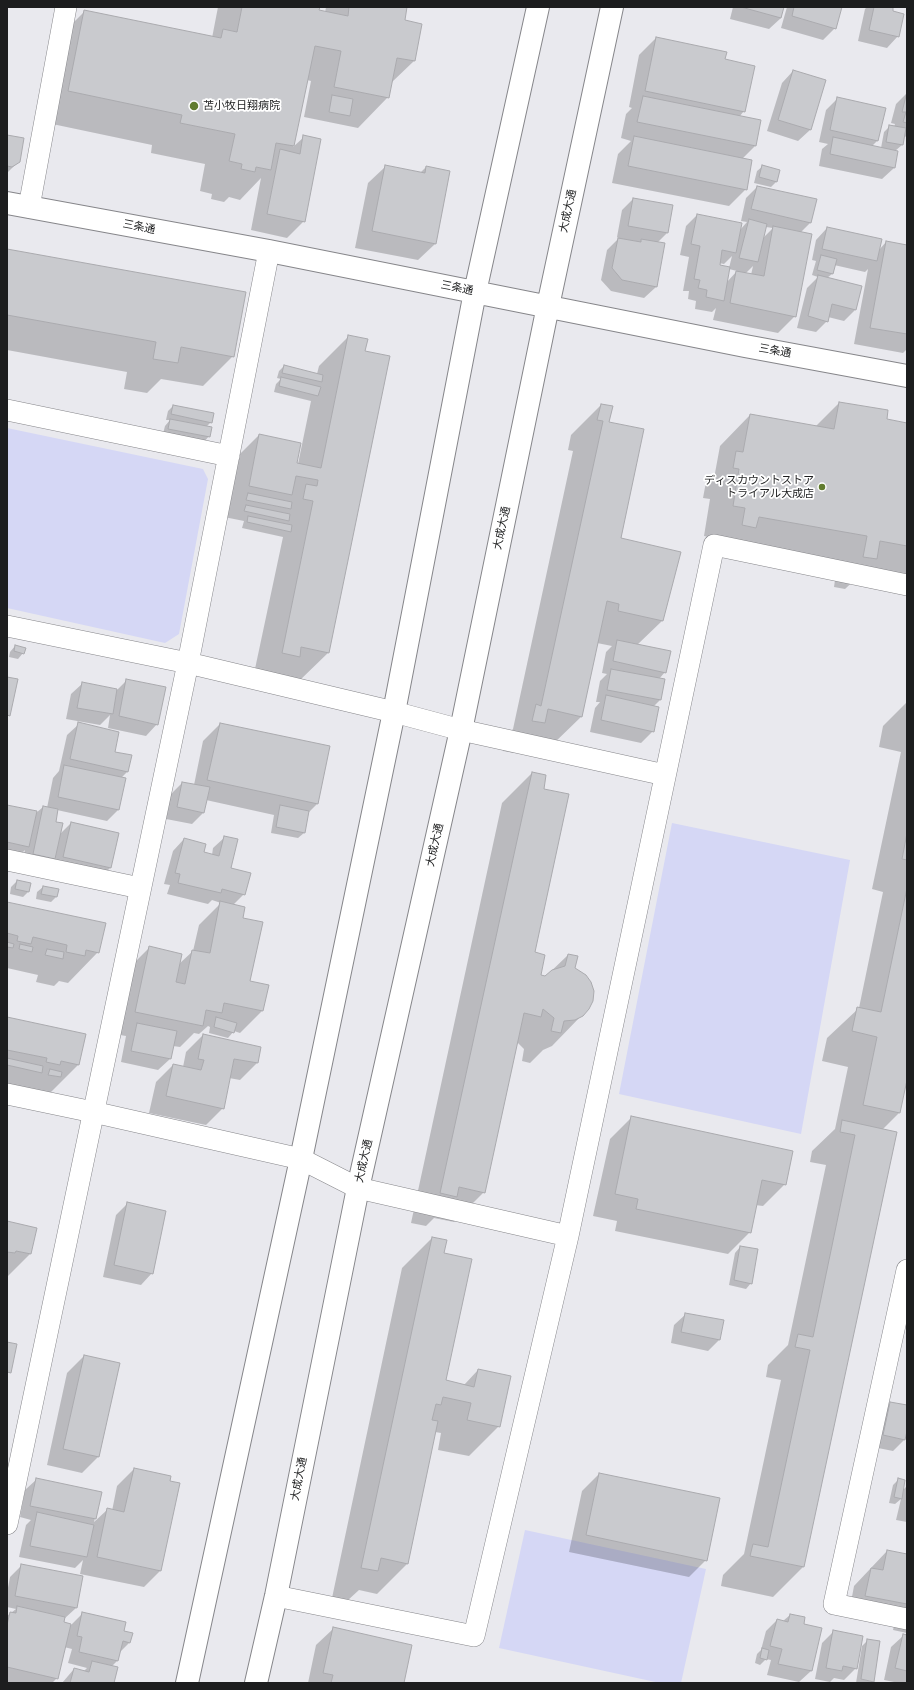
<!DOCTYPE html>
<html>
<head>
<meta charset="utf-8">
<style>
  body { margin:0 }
  #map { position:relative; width:914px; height:1690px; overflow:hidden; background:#e9e9ee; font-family:Rubik,sans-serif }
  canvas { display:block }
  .frame { position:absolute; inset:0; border:8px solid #1c1d1e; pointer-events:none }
</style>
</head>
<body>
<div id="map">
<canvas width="914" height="1690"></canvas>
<div class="frame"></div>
</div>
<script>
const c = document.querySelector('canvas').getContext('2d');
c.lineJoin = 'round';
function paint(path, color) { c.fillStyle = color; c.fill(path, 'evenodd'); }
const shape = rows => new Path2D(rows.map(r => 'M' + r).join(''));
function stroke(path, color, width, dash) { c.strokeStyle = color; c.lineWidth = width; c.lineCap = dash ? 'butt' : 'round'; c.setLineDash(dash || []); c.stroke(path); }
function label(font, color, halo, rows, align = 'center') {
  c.font = font + ' Rubik,"Noto Sans JP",sans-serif'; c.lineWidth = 3.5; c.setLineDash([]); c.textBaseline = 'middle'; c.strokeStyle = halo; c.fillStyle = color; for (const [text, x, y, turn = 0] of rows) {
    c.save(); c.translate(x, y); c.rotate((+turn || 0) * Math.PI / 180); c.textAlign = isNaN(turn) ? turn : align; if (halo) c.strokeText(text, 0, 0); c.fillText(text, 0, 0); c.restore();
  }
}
paint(shape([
  [7,428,203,469,208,479,179,634,165,643,7,608],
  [672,823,850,860,801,1134,619,1094],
  [525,1530,706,1569,681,1683,660,1683,499,1648]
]), '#d5d7f5');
paint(shape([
  [218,7,319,7,318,11,325,13,326,7,406,7,404,21,414,61,391,83,388,97,358,128,304,117,311,81,307,80,293,147,304,137,304,221,287,238,251,230,261,178,240,200,229,197,224,202,211,199,212,194,200,191,205,164,151,153,152,145,38,121,54,42,84,12,212,38],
  [733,7,783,7,781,18,769,29,730,19],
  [787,7,841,7,835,28,823,40,781,28],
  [867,7,898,7,892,7,891,12,898,36,887,48,858,41,865,9],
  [656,38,724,60,744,111,739,117,760,121,755,146,742,159,746,189,729,206,612,183,618,154,631,141,621,138,626,114,632,108,629,107,639,55],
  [793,71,825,81,810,130,798,141,767,131,782,83],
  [907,93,907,137,903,136,902,145,895,151,897,152,894,168,882,179,819,166,822,149,828,144,819,142,826,110,838,98,885,109,877,141,872,146,881,148,884,132,890,126,894,127,895,124,891,123,896,104],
  [7,136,19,161,7,173],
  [763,166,777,181,771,187,754,183,757,171],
  [385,167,420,173,426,167,435,244,418,260,355,248,368,183],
  [757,187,815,200,810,223,800,233,795,316,778,333,713,320,716,308,712,312,695,309,696,301,688,299,689,291,683,291,689,257,680,255,686,226,697,215,740,230,747,222,741,221,746,198],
  [766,227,773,228,763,238],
  [732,256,729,268,719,265,719,263,724,264],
  [753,266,751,275,745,274],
  [729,269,737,271,727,282],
  [633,199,667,233,657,243,664,244,656,287,644,298,611,291,601,280,607,250,619,238,617,237,622,210],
  [827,228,879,250,886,242,907,246,907,349,903,353,854,344,868,269,865,272,834,265,832,274,827,278,855,310,844,321,828,317,827,321,816,332,797,328,807,288,818,277,812,275,816,261,812,260,816,240],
  [7,250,233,356,203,386,161,379,147,393,124,389,127,372,7,350],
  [349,336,364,352,329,652,298,682,252,683,283,537,242,528,244,521,219,516,229,465,259,435,295,464,298,464,311,401,274,392,276,384,281,379,277,378,279,371,284,366,317,374,319,366],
  [839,403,885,420,907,424,907,581,862,573,845,589,834,587,837,566,704,536,710,499,703,498,706,482,715,473,720,446,750,415,815,427],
  [601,405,608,422,620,539,662,621,637,645,665,672,659,679,664,680,660,700,654,706,653,731,641,743,590,732,595,708,600,702,596,702,600,681,607,674,602,673,606,652,612,646,597,643,582,716,551,746,526,741,514,753,503,751,506,736,513,729,573,451,568,450,571,435],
  [173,406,211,422,206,427,209,436,204,442,163,434,165,426,170,420,166,420,168,411],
  [15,646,23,653,18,659,9,657,10,652],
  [127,680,157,724,146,736,108,728,110,715,100,725,66,719,71,694,83,683,117,690],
  [907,702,907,1075,899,1113,882,1130,803,1567,773,1597,721,1586,723,1575,744,1554,781,1380,766,1377,768,1365,788,1345,826,1165,810,1162,812,1151,835,1129,848,1067,822,1061,827,1038,859,1008,883,892,872,889,901,752,879,747,883,726],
  [79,724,114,752,127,772,121,778,119,809,107,821,57,810,55,822,59,835,71,823,110,868,99,879,52,868,55,858,43,870,22,865,25,850,17,858,7,856,7,806,35,814,43,807,47,808,53,778,59,771,67,735],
  [220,724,317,804,308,813,304,833,298,838,271,833,274,815,206,800,203,813,192,824,166,819,171,794,182,783,194,785,203,741],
  [532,773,543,790,534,953,540,975,545,977,568,955,574,969,582,1015,552,1046,543,1050,530,1063,522,1061,524,1049,517,1042,484,1192,454,1222,434,1218,426,1226,411,1223,502,803],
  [225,837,230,869,244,894,233,905,242,918,249,982,262,1011,240,1033,234,1031,228,1038,209,1033,210,1027,208,1026,199,1034,194,1033,180,1047,173,1046,170,1059,158,1070,121,1062,126,1036,114,1034,127,970,149,948,179,964,193,951,199,925,221,903,212,900,208,904,167,894,170,885,164,884,173,851,184,839,202,853,212,855,213,848],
  [17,881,28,892,23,897,10,894,11,887],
  [43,887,56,897,51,902,36,899,37,892],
  [7,903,98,952,68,983,59,981,54,986,36,982,38,975,7,968],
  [7,1018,84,1035,78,1065,48,1095,7,1086],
  [203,1035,260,1048,257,1063,240,1080,229,1078,223,1108,206,1125,149,1113,156,1082,173,1065,183,1067,186,1052],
  [632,1117,785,1184,763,1206,755,1205,750,1232,728,1254,615,1231,617,1221,593,1216,610,1139],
  [128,1203,152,1273,141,1285,103,1277,116,1215],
  [7,1222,36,1228,30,1254,7,1277],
  [432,1238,443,1254,445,1381,464,1385,478,1370,499,1426,469,1456,438,1450,441,1433,435,1432,407,1564,377,1594,359,1590,347,1601,332,1598,402,1268],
  [740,1247,751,1283,746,1289,729,1285,735,1253],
  [686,1314,720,1339,708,1351,671,1343,674,1325],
  [84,1356,99,1456,82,1473,47,1465,67,1373],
  [891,1403,907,1406,907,1426,904,1440,893,1451,873,1447,879,1414],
  [134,1469,161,1570,144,1587,80,1574,83,1560,75,1568,19,1557,26,1525,31,1520,20,1517,25,1490,37,1479,101,1493,94,1522,107,1510,112,1511,117,1486],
  [599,1474,706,1560,689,1577,569,1552,582,1491],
  [898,1480,903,1490,907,1486,907,1522,896,1520,901,1499,895,1504,889,1503,893,1485],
  [887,1551,907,1556,907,1633,893,1630,895,1622,849,1613,854,1586],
  [22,1565,76,1608,64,1619,63,1623,71,1625,82,1614,123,1632,129,1643,119,1653,117,1661,111,1667,113,1683,62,1683,74,1669,83,1672,87,1668,68,1663,72,1649,64,1647,57,1678,52,1683,7,1683,7,1616,16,1609,7,1607,7,1593,10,1577],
  [790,1615,803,1625,820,1629,811,1671,799,1682,767,1675,771,1660,766,1659,760,1665,755,1663,757,1654,761,1650,766,1631,777,1620,783,1621],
  [333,1629,403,1683,308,1683,316,1645],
  [833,1632,856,1668,844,1680,834,1678,830,1682,815,1679,822,1643],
  [903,1636,907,1637,907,1683,899,1683,884,1680,891,1647],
  [867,1641,873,1681,871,1683,856,1683,862,1646]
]), '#0003');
const building = shape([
  [242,7,320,7,319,10,348,16,349,7,407,7,405,20,422,24,415,61,397,58,389,98,334,87,341,51,315,46,294,146,276,143,271,170,256,167,255,172,241,169,242,164,229,161,235,134,180,123,182,115,68,91,84,10,221,38,223,29,237,32,242,7],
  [741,7,784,7,781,18,741,7],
  [794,7,842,7,836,29,792,16,794,7],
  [874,7,893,7,893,11,904,14,899,37,869,30,874,7],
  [656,37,727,52,725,59,755,66,745,112,645,91,656,37],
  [793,70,826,80,811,130,778,120,793,70],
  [907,92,907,123,903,122,906,112,902,112,907,92],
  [332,95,353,99,350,116,329,112,332,95],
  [643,96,761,120,756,146,637,122,643,96],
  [837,97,886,108,878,141,830,130,837,97],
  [889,125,906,128,903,145,886,142,889,125],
  [7,135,24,138,20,162,12,167,7,166,7,135],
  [303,135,321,139,305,222,267,214,280,149,300,154,303,135],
  [634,136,752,160,747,190,628,166,634,136],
  [833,137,898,151,895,168,830,154,833,137],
  [385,165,425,173,426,166,450,171,436,244,372,231,385,165],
  [762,165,780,170,777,182,759,177,762,165],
  [757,186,817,199,811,223,751,209,757,186],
  [633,198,673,205,668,233,628,226,633,198],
  [697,214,742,223,736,253,722,250,720,265,730,267,724,301,706,297,707,290,698,288,700,280,694,279,700,246,691,244,697,214],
  [749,219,767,224,758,262,739,258,749,219],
  [773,226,812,234,796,317,730,303,736,271,764,276,773,226],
  [827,227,882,239,877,261,822,249,827,227],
  [618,238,641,242,641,239,665,243,657,287,622,280,612,268,618,238],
  [886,241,907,245,907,334,870,328,886,241],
  [7,249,246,292,234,357,181,347,178,363,153,359,156,342,7,315,7,249],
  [821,255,837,259,833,274,817,270,821,255],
  [818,275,862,286,856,310,832,304,828,322,808,316,818,275],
  [348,335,368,339,365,351,390,356,329,653,301,647,300,657,282,653,313,501,303,499,306,484,317,486,318,480,296,476,292,495,249,486,259,434,301,443,297,463,321,468,348,335],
  [284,365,323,375,322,382,282,373,284,365],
  [281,377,321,387,318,396,279,386,281,377],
  [839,402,888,410,887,419,907,423,907,546,880,541,877,559,863,557,867,536,759,517,756,528,742,525,745,508,733,506,739,469,733,468,736,451,743,452,750,414,834,429,839,402],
  [601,404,613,406,609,422,644,429,621,538,681,552,663,621,618,611,619,604,607,601,582,717,548,709,545,723,532,721,536,704,541,706,603,421,597,420,601,404],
  [173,405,214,413,212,423,171,414,173,405],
  [170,419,212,427,210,437,168,429,170,419],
  [248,493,292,502,291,509,246,500,248,493],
  [246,505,290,514,289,521,244,511,246,505],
  [248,516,292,525,291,532,247,522,248,516],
  [617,640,671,651,666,673,613,661,617,640],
  [15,645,26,648,24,654,14,651,15,645],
  [611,669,665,679,661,700,607,690,611,669],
  [7,677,18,679,10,716,7,715,7,677],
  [126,679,166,687,158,725,119,716,126,679],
  [82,682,117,689,113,714,77,708,82,682],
  [606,695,659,707,654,732,601,720,606,695],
  [78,722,119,732,115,752,132,755,128,772,70,759,78,722],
  [220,723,330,746,318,804,207,780,220,723],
  [64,765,126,778,119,810,58,797,64,765],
  [532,772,546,775,544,789,569,794,535,952,545,955,541,975,545,976,552,970,565,966,568,954,578,956,575,968,586,975,591,982,594,991,593,1001,589,1009,583,1016,575,1020,564,1021,561,1033,551,1031,554,1018,543,1009,541,1017,524,1013,485,1193,459,1187,457,1197,440,1193,532,772],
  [182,782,210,787,204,813,177,807,182,782],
  [7,805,37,811,29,847,7,842,7,805],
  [280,805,309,811,305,833,276,827,280,805],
  [43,806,58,809,56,822,63,823,55,859,33,854,43,806],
  [71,822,119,833,111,868,63,857,71,822],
  [907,833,907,860,902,859,907,833],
  [224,836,238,839,231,868,251,873,245,895,222,889,221,893,178,883,180,874,175,873,184,838,206,844,204,852,219,856,224,836],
  [17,880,31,883,29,892,15,889,17,880],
  [43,886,59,889,57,897,41,894,43,886],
  [907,888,907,1080,900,1113,863,1105,877,1037,852,1031,857,1007,881,1012,907,888],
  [220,901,245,907,243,918,263,922,250,981,269,985,263,1011,224,1003,222,1013,206,1010,203,1026,135,1012,149,946,182,954,176,982,185,984,192,950,210,953,220,901],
  [7,902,106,923,99,953,86,950,85,956,66,952,67,945,33,937,31,944,17,941,18,936,7,933,7,902],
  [7,942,14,944,13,948,7,947,7,942],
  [20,944,33,947,32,952,19,949,20,944],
  [47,949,64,952,63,959,45,955,47,949],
  [7,1017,86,1034,79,1065,61,1061,60,1065,46,1062,47,1058,7,1050,7,1017],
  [216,1017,237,1023,234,1033,214,1027,216,1017],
  [137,1023,177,1031,171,1059,131,1051,137,1023],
  [203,1034,261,1047,258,1063,234,1059,224,1109,166,1096,173,1064,201,1070,204,1060,198,1059,203,1034],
  [7,1058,43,1066,42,1073,7,1065,7,1058],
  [50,1069,62,1072,61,1077,48,1075,50,1069],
  [631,1116,793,1151,786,1185,762,1180,751,1233,636,1209,638,1199,615,1194,631,1116],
  [842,1120,897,1132,804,1567,750,1556,753,1544,768,1547,810,1350,795,1347,798,1334,813,1337,855,1135,840,1132,842,1120],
  [127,1202,166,1211,153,1274,114,1265,127,1202],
  [7,1221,37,1228,31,1254,16,1251,15,1253,7,1252,7,1221],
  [432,1237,447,1240,444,1253,472,1259,446,1380,474,1387,478,1369,511,1376,500,1427,467,1420,471,1403,443,1397,441,1405,436,1404,432,1420,438,1421,408,1564,381,1558,378,1571,361,1568,432,1237],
  [740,1246,758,1249,752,1284,734,1280,740,1246],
  [685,1313,724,1320,720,1340,681,1332,685,1313],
  [7,1342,17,1344,11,1373,7,1372,7,1342],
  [84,1355,120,1363,99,1457,63,1449,84,1355],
  [890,1402,907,1405,907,1431,905,1440,883,1435,890,1402],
  [134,1468,171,1476,170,1481,180,1483,161,1571,97,1557,107,1508,124,1512,134,1468],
  [599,1473,720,1498,707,1561,586,1535,599,1473],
  [36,1478,102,1492,96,1519,30,1506,36,1478],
  [898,1478,905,1480,902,1499,894,1497,898,1478],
  [37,1512,94,1525,87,1557,30,1546,37,1512],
  [887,1550,907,1554,907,1604,865,1596,871,1568,883,1570,887,1550],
  [21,1564,83,1576,77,1608,15,1596,21,1564],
  [17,1606,65,1617,64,1622,71,1624,58,1679,7,1667,7,1625,10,1612,16,1613,17,1606],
  [82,1612,126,1622,124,1631,133,1633,130,1643,123,1641,118,1661,79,1652,82,1637,77,1636,82,1612],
  [790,1614,805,1617,804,1624,822,1628,812,1671,778,1664,782,1649,770,1646,777,1619,788,1622,790,1614],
  [333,1627,412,1645,404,1683,331,1683,333,1675,323,1673,333,1627],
  [833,1630,863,1636,857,1669,843,1666,842,1671,826,1668,833,1630],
  [903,1634,907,1635,907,1671,895,1668,903,1634],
  [867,1639,880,1641,874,1682,861,1679,867,1639],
  [762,1648,769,1650,767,1660,760,1658,762,1648],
  [92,1661,118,1667,114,1683,70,1683,74,1668,89,1672,92,1661]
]);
paint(building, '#c9cace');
stroke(building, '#aaaaae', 1);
const minor = shape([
  [29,207,66,7],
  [7,410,229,456],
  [7,626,188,663,394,712,461,730,665,775],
  [7,860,140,888],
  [7,1094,93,1112,301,1159,358,1188,568,1236],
  [907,1270,834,1604,907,1619],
  [7,1524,188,663,269,251],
  [276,1596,474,1636,568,1236,714,545,907,585]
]);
const tertiary = shape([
  [7,203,269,251,745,346,907,376],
  [187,1683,301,1159,394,712,475,292,538,7],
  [256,1683,276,1596,358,1188,461,730,548,306,612,7]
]);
stroke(minor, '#86868a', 22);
stroke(tertiary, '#86868a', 24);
stroke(minor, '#fff', 21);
stroke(tertiary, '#fff', 22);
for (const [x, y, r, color] of [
  [194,106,5,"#617c2f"],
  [822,487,4,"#617c2f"]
]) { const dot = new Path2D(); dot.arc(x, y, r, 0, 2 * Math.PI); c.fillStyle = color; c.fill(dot); stroke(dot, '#fff', 1.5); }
label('11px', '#1c1d1e', '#fff', [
  ["苫小牧日翔病院",203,106],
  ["ディスカウントストア",814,481,"right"],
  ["トライアル大成店",814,494,"right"]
], 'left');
label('11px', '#1c1d1e', '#fff', [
  ["大成大通",568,211,-78],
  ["三条通",139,227,11],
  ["三条通",457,288,11],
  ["三条通",775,351,10],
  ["大成大通",502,528,-78],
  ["大成大通",435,845,-77],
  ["大成大通",364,1161,-77],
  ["大成大通",299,1479,-79]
]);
</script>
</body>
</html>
